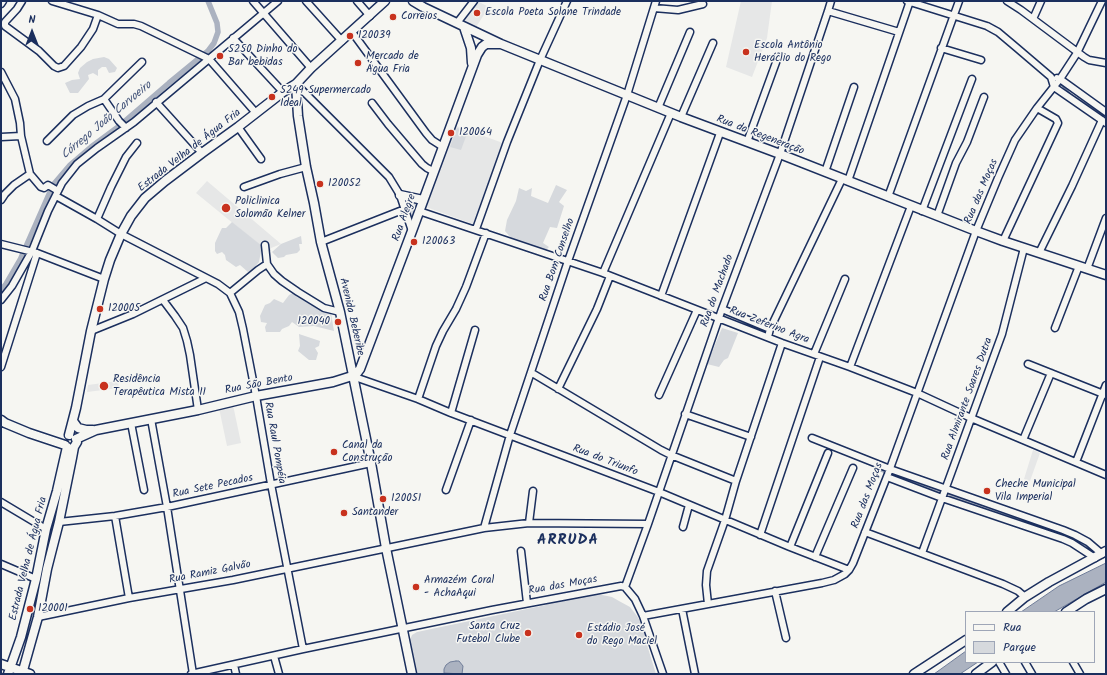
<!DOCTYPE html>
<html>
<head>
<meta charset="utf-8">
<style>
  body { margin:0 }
  #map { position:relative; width:1107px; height:675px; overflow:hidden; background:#f6f6f2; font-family:Kalam,sans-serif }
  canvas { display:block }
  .frame { position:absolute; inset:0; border:2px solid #1b2f5e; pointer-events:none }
  .legend { position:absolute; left:965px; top:611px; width:130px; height:52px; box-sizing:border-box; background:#f6f6f2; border:1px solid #9ea6b7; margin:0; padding:5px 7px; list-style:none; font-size:12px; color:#1b2f5e }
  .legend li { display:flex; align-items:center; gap:8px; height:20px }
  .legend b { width:20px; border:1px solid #9ea6b7 }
  .north { position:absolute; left:12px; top:12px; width:40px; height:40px; -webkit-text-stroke:3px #f6f6f2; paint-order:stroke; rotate:0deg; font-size:11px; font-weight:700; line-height:16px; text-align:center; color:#1b2f5e }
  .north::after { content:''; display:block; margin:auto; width:14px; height:18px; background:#1b2f5e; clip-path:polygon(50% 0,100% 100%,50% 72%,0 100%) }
</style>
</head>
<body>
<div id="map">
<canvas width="1107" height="675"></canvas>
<div class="frame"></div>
<ul class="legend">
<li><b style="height:5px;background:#f6f6f2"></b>Rua</li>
<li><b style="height:11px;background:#d6d9dd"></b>Parque</li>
</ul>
<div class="north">N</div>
</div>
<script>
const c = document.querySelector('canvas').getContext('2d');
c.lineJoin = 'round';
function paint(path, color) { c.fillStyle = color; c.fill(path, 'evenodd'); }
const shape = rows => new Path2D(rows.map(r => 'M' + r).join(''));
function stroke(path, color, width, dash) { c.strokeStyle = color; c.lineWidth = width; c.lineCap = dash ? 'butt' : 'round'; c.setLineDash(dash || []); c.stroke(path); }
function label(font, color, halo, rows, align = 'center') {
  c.font = font + ' Kalam,sans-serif'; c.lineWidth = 3; c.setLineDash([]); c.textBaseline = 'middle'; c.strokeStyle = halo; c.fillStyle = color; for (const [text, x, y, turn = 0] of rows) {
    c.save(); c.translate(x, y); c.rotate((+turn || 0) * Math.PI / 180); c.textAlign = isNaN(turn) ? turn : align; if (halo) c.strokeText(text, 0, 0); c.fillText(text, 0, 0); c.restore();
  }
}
paint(shape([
  [741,1,772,1,767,38,752,77,726,67],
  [479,2,489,7,476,27,465,22,465,20],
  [456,126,503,143,473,224,426,207],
  [207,181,281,244,271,248,271,251,267,251,196,193],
  [118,381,119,388,87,392,88,385],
  [233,405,241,443,227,446,219,408],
  [1033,450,1040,453,1030,481,1024,479]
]), '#e6e7e7');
paint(shape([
  [104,57,109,59,117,68,115,72,109,73,106,67,102,67,98,70,98,76,93,73,88,75,89,79,78,93,70,93,65,83,72,80,80,79,78,73,80,68,87,62,93,59],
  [457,128,468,131,461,150,450,147],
  [556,185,567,190,559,202,564,206,557,228,550,227,543,243,549,247,545,251,511,238,505,231,507,220,516,201,519,188,526,191,532,188,531,196,548,203],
  [405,202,418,203,411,223],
  [232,222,262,246,259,262,253,269,248,272,240,265,236,267,226,260,225,255,222,252,217,254,215,251,215,243,221,230,222,228,226,228],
  [301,236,302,244,299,244,300,250,297,253,286,255,284,257,278,258,272,252,281,244],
  [293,293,319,305,331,313,334,331,314,326,299,327,292,322,289,326,282,329,280,332,266,332,265,327,267,323,261,322,260,316,265,305,270,303,274,299,283,303,289,295],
  [722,328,738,333,728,358,724,360,719,367,707,364],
  [299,334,320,341,319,346,315,348,318,353,316,360,309,360,298,351,300,346],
  [597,594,612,597,619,601,630,607,637,616,643,626,647,645,656,674,417,674,410,640,412,635,417,632,546,605,546,603]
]), '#d6d9dd');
const water = shape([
  [1106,563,1106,582,1054,612,1021,612,1059,586,1106,563],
  [966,651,966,662,978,662,960,674,934,674,966,651],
  [456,661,459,661,463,666,462,674,444,673,444,669,446,665,450,662,456,661]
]);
paint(water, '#abb2c0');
stroke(water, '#717e99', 1);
stroke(shape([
  [1059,83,1072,95,1089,106,1106,116]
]), '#717e99', 1.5);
stroke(shape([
  [1,290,6,284,20,260,53,185,70,165,91,147,118,127,169,83,208,51,214,43,218,32,217,23,208,1],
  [881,469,1013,519],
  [1029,525,1046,529,1053,533,1077,540,1087,547]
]), '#abb2c0', 5.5);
const minor = shape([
  [22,1,17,9,5,22,5,26,39,51,54,66,58,68,64,66,81,47,93,29,98,15],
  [52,1,98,15,118,24,134,24,141,26,209,59,256,113],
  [253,1,311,68],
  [306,1,342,41],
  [357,1,370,16],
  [907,1,987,26,998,32,1017,48,1051,77,1054,87],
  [1007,1,1021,10,1084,57,1089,60,1106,63],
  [1,4,3,1],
  [654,8,678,10,703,4],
  [828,11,899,32],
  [1033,19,1041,1],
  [457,23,474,1],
  [352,32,426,133,432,140,443,147],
  [233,38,283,92],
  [941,48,981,60],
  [1,72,15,99,20,123,21,136,30,174,41,187,44,188,48,185,58,191],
  [1057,78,1060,79,1106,112],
  [296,84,389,177,400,195,412,231],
  [1054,87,1106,123],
  [104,99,119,121,126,128],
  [156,102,202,153],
  [372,103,388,124,422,164,427,168,433,171],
  [658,108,690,32],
  [681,117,713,43],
  [238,127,261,159],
  [1,137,21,136],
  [47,141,73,115,88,106,104,99,142,62],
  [747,142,778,57],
  [825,172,854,87],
  [848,181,910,1],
  [244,187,280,174,306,167],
  [56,196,97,219,121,234,218,284,230,293,239,312,243,329,256,396,271,484,303,649],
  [888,197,959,1],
  [1,200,5,194,14,185,30,174],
  [419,211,603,273,782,343,850,367,917,393,971,418,1106,475],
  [922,211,972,79],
  [937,216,956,163,967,142,984,97],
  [97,219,111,187,126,157,137,143],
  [476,229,507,142,540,60,567,1],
  [1003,241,1058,123,1056,119,1037,108],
  [321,242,405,209],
  [1,244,37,253,104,279],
  [265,245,267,264],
  [1039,253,1072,186,1102,120],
  [1087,269,1106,218],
  [603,273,671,113],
  [230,293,258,270,267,264,274,274,282,281,298,292,324,308,340,312],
  [661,296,720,133],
  [1,300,12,286,32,251,48,211,62,183,77,164,97,148,134,122,278,1],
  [163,300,175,316,183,328,187,341,190,355,198,410],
  [722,309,770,329],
  [1055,328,1079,266],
  [91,331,133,314,206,278],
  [768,337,770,329,842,179],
  [814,354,845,279],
  [1028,364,1106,395],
  [1,367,37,253],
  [850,367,911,206],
  [532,373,661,450,671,455,736,481],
  [352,376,418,399,451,413,659,492,790,547,849,570],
  [558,389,597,309,610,276],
  [659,395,697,310],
  [418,399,436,346,443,331,456,309,466,287,486,233],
  [451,413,475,330],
  [685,414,751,437],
  [151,419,167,507,193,674],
  [131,423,144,490],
  [812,438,890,469,1063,530,1075,535,1088,542,1102,554],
  [1023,440,1051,373],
  [1076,462,1106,385],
  [887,477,942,498,1063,539,1072,543,1095,558],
  [446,490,471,420],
  [1,502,46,529],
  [115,516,129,598],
  [59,522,115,516,167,507,371,463],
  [529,523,533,491],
  [683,527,689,505],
  [484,528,510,435,568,261,627,95,656,1],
  [865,532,1003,584,1018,591,1025,597],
  [760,535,820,357],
  [790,547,828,453],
  [521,551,527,603],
  [922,553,1002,334,1024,248],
  [815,557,853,468],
  [1,564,36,579],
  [625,587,648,524,722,309,780,154,828,11,831,1],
  [775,591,786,638],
  [708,604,706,585,707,571,725,520,736,481,782,343],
  [682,609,695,674],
  [643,616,822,583,834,580,845,574,849,570,853,563,888,474,976,231,998,178,1015,140,1037,108,1060,79,1077,53,1102,1],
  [38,617,129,598,233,580,484,528,529,523,648,524],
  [274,656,279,674],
  [999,662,1006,674],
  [1025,662,1032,674],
  [1073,662,1080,674],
  [234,665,236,674],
  [191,674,303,649,492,610,621,586,625,587,635,599,643,616,663,674]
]);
const major = shape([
  [413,1,423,7,501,44,681,117,780,154,976,231,1003,241,1106,275],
  [464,27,471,48,472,63],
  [296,84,298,116,306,167,314,203,321,242,340,312,371,463,386,548,412,674],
  [400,195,423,200],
  [1,420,5,423,29,433,65,445],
  [73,421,78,428,86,430,93,430],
  [69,435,76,408,91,331,104,279,110,260,121,234,131,216,145,198,165,181,202,153,238,127,283,92,296,84,311,68,385,1],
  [76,439,96,430,198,410,256,396,333,382,352,376,357,373,360,369,412,231,477,55,482,47,486,44,498,44],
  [1007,612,1025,597,1049,582,1106,551],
  [1066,612,1086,599,1106,589],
  [1,664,30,674],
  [8,674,21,637,36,579,46,529,57,491,67,447],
  [22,674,38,617,47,569,59,522,72,458,74,447,77,442,76,439],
  [914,674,966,640],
  [976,674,992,662]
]);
stroke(minor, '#1b2f5e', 9);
stroke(major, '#1b2f5e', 11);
stroke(minor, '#f6f6f2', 6);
stroke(major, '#f6f6f2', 8);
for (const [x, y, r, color] of [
  [477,13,4,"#c8321e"],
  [393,17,4,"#c8321e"],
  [350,36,4,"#c8321e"],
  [746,52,4,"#c8321e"],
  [220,56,4,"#c8321e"],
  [358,63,4,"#c8321e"],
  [272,97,4,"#c8321e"],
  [451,133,4,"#c8321e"],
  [320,184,4,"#c8321e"],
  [226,208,5,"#c8321e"],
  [414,242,4,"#c8321e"],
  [100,309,4,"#c8321e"],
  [338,322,4,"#c8321e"],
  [104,386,5,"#c8321e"],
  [334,452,4,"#c8321e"],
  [987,491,4,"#c8321e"],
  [383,499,4,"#c8321e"],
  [344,513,4,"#c8321e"],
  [416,587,4,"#c8321e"],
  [30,609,4,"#c8321e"],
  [528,633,4,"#c8321e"],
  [579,635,4,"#c8321e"]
]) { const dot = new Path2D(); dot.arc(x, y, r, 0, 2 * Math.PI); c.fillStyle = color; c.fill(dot); stroke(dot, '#f6f6f2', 1.5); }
label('11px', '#1b2f5e', '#f6f6f2', [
  ["Escola Poeta Solane Trindade",485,13],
  ["Correios",401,17],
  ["120039",358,36],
  ["Escola Antônio",754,46],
  ["Heráclio do Rego",754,59],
  ["5250 Dinho do",228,50],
  ["Bar bebidas",228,63],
  ["Mercado de",366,57],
  ["Água Fria",366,70],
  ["5249 Supermercado",280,91],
  ["Ideal",280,104],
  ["120064",459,133],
  ["120052",328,184],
  ["Policlinica",235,202],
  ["Solomão Kelner",235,215],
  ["120063",422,242],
  ["120005",108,309],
  ["120040",330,322,"right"],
  ["Residência",113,380],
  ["Terapêutica Mista II",113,393],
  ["Canal da",342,446],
  ["Construção",342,459],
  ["Cheche Municipal",995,485],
  ["Vila Imperial",995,498],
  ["120051",391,499],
  ["Santander",352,513],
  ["Armazém Coral",424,581],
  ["- AchaAqui",424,594],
  ["120001",38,609],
  ["Santa Cruz",520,627,"right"],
  ["Futebol Clube",520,640,"right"],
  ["Estádio José",587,629],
  ["do Rego Maciel",587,642]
], 'left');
label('11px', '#1b2f5e', '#f6f6f2', [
  ["Rua da Regeneração",760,136,21],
  ["Estrada Velha de Água Fria",190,151,-38],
  ["Rua das Moças",982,192,-67],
  ["Rua Alegre",405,218,-70],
  ["Rua Bom Conselho",558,260,-71],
  ["Rua do Machado",718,291,-70],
  ["Avenida Beberibe",351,317,77],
  ["Rua Zeferino Agra",769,326,21],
  ["Rua São Bento",259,385,-11],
  ["Rua Almirante Soares Dutra",968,399,-70],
  ["Rua Raul Pompéia",274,443,80],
  ["Rua do Triunfo",605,461,21],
  ["Rua Sete Pecados",213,487,-12],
  ["Rua das Moças",868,496,-69],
  ["Estrada Velha de Água Fria",29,559,-76],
  ["Rua Ramiz Galvão",210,573,-11],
  ["Rua das Moças",563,586,-10]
]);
label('italic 12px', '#46567b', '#f6f6f2', [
  ["Córrego João Carvoeiro",107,121,-40]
]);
c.letterSpacing = '1px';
label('bold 15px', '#1b2f5e', '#f6f6f2', [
  ["ARRUDA",568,541]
]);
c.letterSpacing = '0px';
</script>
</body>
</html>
